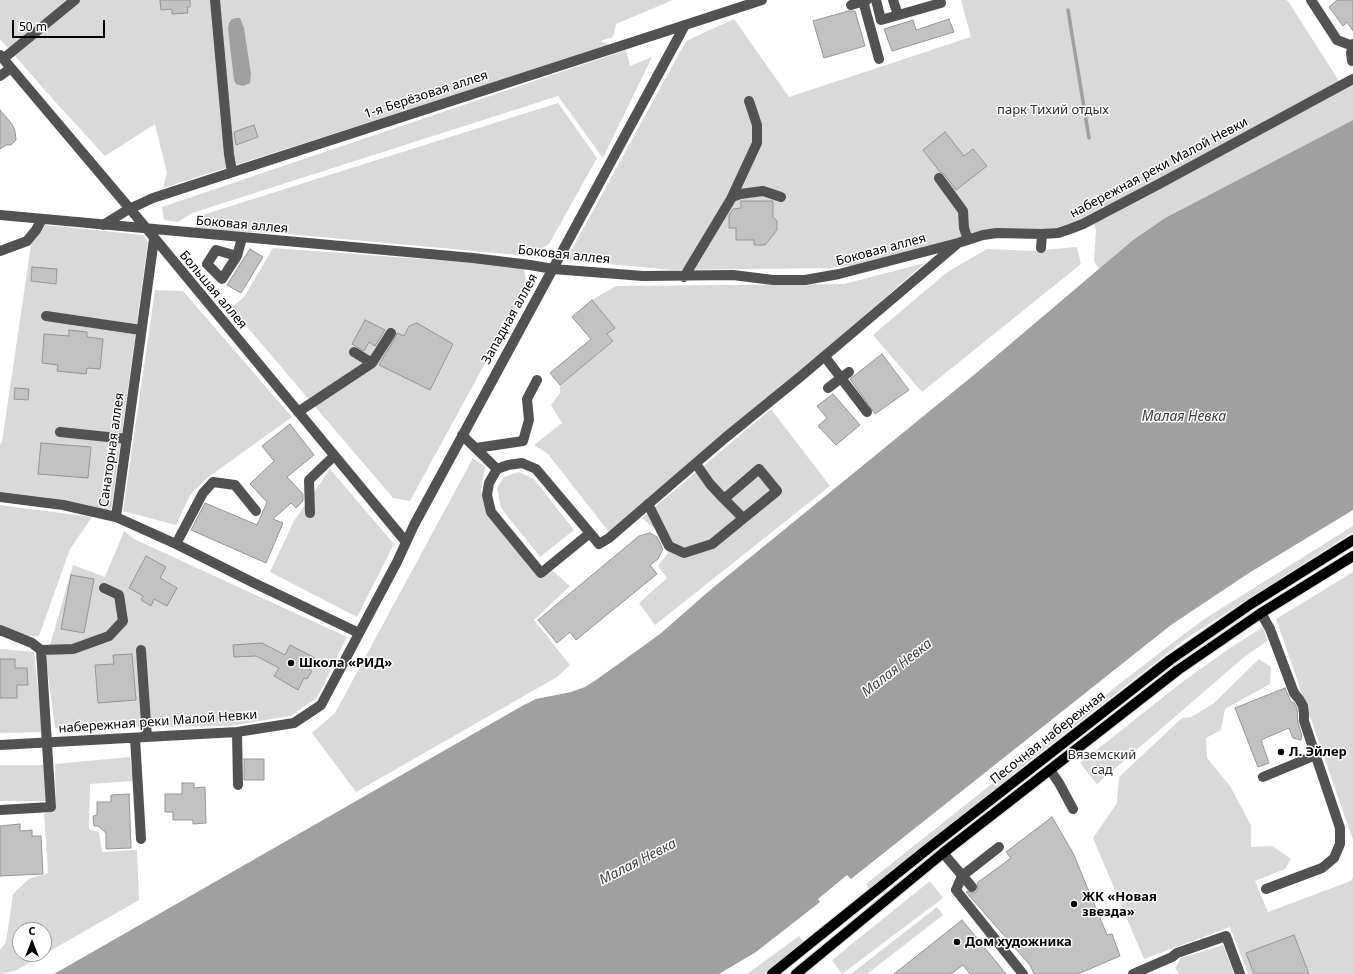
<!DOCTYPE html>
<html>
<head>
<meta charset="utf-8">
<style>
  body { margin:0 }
  #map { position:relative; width:1353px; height:974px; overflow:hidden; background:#fff; font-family:"Noto Sans",sans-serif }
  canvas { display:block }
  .north { position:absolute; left:12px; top:922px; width:40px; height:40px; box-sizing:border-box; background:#fff; border:1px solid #999; border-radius:50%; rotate:0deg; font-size:11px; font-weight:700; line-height:16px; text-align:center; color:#000 }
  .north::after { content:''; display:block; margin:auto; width:14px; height:18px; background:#000; clip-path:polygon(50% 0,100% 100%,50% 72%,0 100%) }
  .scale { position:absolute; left:12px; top:20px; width:93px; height:18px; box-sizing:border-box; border:2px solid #000; border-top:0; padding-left:5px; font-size:12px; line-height:14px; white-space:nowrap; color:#000; -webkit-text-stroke:3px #fff; paint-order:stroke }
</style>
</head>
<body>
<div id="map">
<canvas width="1353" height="974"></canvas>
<div class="north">С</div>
<div class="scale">50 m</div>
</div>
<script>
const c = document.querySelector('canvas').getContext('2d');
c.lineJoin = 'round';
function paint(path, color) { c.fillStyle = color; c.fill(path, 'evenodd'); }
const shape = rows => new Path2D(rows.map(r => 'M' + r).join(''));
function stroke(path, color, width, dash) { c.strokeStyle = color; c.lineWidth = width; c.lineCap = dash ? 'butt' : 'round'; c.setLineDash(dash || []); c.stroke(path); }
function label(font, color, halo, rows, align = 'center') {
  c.font = font + ' "Noto Sans",sans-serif'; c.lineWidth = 3; c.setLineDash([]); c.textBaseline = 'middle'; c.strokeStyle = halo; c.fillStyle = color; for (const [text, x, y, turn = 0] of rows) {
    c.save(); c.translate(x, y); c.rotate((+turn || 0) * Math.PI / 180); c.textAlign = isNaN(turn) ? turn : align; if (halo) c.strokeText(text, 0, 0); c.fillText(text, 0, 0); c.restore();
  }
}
paint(shape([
  [0,0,673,0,616,24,613,37,600,41,611,45,163,188,167,173,155,124,105,156,59,106,0,39],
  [961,0,1286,0,1288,1,1339,81,1078,222,1053,229,955,241,857,265,829,268,673,270,566,260,686,41,734,19,789,97,971,37],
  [626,50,630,66,652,57,603,158,558,96,192,213,178,222,164,220,162,207],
  [1353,85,1353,120,1165,218,1133,240,1099,269,1094,261,1096,231,1094,224],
  [558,103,597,158,549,244,529,256,277,233,195,230,196,217],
  [45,225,143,235,148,242,111,512,43,497,0,492,0,445,2,442,31,245],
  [1077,247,1081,264,922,392,873,335,946,273,987,249,1032,251],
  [273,248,463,262,524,269,527,286,410,501,393,498,231,308,244,297],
  [925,263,805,367,609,532,548,454,534,445,562,423,551,405,560,393,560,385,613,341,607,334,614,328,592,300,616,286,844,284],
  [155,290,183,291,292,417,207,478,190,495,176,525,123,511],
  [771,409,830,486,655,625,639,603,667,578,658,566,668,553,656,530,642,518],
  [473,458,485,467,481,491,488,516,542,576,553,571,570,586,534,620,570,665,557,677,356,792,312,733,335,713],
  [330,469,394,544,357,617,270,572,294,521],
  [519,472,534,479,574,530,540,557,501,508,497,488,504,477],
  [0,505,92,517,70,549,39,636,0,636],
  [1353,526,1353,532,1187,638,1041,752,869,889,866,884,1038,747,1184,634,1206,618],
  [124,531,134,539,347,637,317,698,290,716,229,726,55,728,46,659,73,565,105,577],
  [1353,572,1353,840,1276,619],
  [1263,627,1267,641,1243,658,1097,784,1080,763,1181,683,1227,650],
  [0,649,34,652,43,732,0,733],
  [1259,659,1271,667,1270,684,1225,709,1221,730,1206,738,1207,758,1230,786,1251,825,1251,847,1272,846,1291,859,1285,869,1255,881,1268,912,1351,881,1353,877,1353,974,1248,974,1230,927,1144,959,1093,838,1117,803,1119,777,1182,718,1191,717,1213,704],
  [130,757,133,781,90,784,89,829,99,832,102,852,137,850,139,900,15,971,0,974,0,950,6,942,13,894,29,879,48,873,44,814,56,808,55,764],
  [20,930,44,930,44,954,20,954],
  [0,765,44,765,47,801,0,801],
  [930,881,943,898,842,974,832,960],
  [937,907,943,915,867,974,851,974],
  [799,936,804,942,764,974,747,974],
  [1223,945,1234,974,1179,974,1175,968,1181,958]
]), '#d9d9d9');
paint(shape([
  [236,18,240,18,244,28,251,74,250,83,243,86,236,84,234,80,228,29,229,23,232,19],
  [1353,120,1353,510,1249,573,1171,625,851,879,847,875,818,899,820,902,756,952,719,974,54,974,522,706,536,699,571,692,585,687,596,680,660,634,709,591,975,374,1133,240,1165,218]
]), '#a0a0a0');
stroke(shape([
  [1068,10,1089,138]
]), '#a0a0a0', 3.5);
const building = shape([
  [160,0,190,0,190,7,187,7,188,13,172,14,172,9,161,10,160,0],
  [1337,0,1353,0,1353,31,1347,22,1343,26,1329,7,1337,0],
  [848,11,855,11,865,46,824,58,813,21,848,11],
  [949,19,954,32,892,51,884,29,913,20,916,30,949,19],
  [0,110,12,124,15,131,16,140,11,145,6,145,0,149,0,110],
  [254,125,258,137,236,145,234,132,254,125],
  [945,132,964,156,973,149,987,166,956,190,944,174,940,172,923,150,945,132],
  [741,201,773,201,773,217,777,221,777,230,765,245,754,245,754,240,736,240,736,228,729,228,729,215,733,209,741,208,741,201],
  [250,249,263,257,241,293,227,285,250,249],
  [32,267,57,269,56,284,31,281,32,267],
  [592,300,615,328,607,334,613,341,560,385,550,373,591,339,572,317,592,300],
  [365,320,385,330,375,346,369,342,364,351,352,344,365,320],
  [417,323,453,344,430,390,379,365,396,336,397,333,404,336,409,326,417,323],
  [69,330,87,332,87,337,103,339,100,369,87,368,86,374,57,371,58,365,42,363,44,334,69,336,69,330],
  [882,354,909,390,875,414,850,379,882,354],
  [15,388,29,389,28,400,14,399,15,388],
  [833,394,860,425,836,445,818,426,827,418,817,406,833,394],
  [290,424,314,455,287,477,303,494,303,501,296,508,291,503,273,519,283,523,266,563,191,530,205,503,257,525,267,502,250,484,274,461,262,446,290,424],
  [41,443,91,447,88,478,38,474,41,443],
  [650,533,657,537,663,549,658,559,650,565,657,574,576,640,570,632,557,643,538,620,639,536,650,533],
  [146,556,166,567,160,578,177,588,167,606,154,599,151,606,141,600,143,596,129,588,146,556],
  [71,575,94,579,84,633,61,629,71,575],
  [262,643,285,655,290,645,315,658,309,669,312,671,307,679,304,678,298,690,274,676,279,668,256,656,234,657,233,645,262,643],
  [132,654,136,700,98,703,95,665,114,664,113,655,132,654],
  [0,659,15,659,15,668,27,668,28,685,17,685,17,698,0,698,0,659],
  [1285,688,1291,702,1294,703,1297,708,1298,723,1302,736,1301,740,1293,738,1289,728,1261,740,1269,763,1258,767,1235,708,1285,688],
  [244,759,264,759,264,780,244,780,244,759],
  [182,783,194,783,194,788,205,787,206,823,193,824,193,820,173,820,173,812,165,812,165,794,182,794,182,783],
  [129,794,131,848,106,849,106,833,98,826,94,826,93,816,97,815,97,802,111,802,111,795,129,794],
  [1052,817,1073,853,1107,935,1112,934,1120,956,1078,974,1034,974,1030,965,966,892,967,891,973,893,976,892,978,889,977,883,1011,858,1006,852,1052,817],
  [20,824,20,831,32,830,32,836,41,836,43,874,0,876,0,826,20,824],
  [962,920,1006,974,970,974,963,965,951,974,894,974,962,920],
  [1294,935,1309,974,1254,974,1246,953,1294,935]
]);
paint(building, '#c2c2c2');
stroke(building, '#969696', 1);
const major = shape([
  [772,974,925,851,1170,660,1251,604,1353,540],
  [796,974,943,853,1178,670,1261,613,1353,556]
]);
stroke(major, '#dbdbdb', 12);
stroke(shape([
  [215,0,229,154,232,172],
  [876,0,881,20,941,3,940,0],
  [893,0,898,15],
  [1311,0,1337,40,1353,46],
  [863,1,879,59],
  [851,5,867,0],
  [0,55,147,229,406,542],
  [3,59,75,0],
  [1352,61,1351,53,1353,44],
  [0,76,11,68],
  [939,178,963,211,964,228,968,240],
  [732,197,740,194,763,191,781,197],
  [0,215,473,258,530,265,553,269,643,276,733,275,773,280,805,280,839,274,958,243,983,235,997,233,1042,234,1058,233,1070,229,1083,224,1159,184,1353,79],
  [103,225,129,209,153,198,762,0],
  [1041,248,1042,234],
  [0,251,27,241,36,230,42,219],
  [237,256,216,250,207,264,222,279,237,256,242,238],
  [684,277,731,199,757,143,757,125,749,101],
  [46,316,141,330],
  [354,352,372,363],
  [825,357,867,412],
  [828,388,849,372],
  [298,412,372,363,391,333],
  [60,432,127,439],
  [462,435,497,469,508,465,522,463,536,469,590,533,541,573,491,512,487,495,489,483,497,469],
  [476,448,523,441,529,420,527,399,537,380],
  [0,497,63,505,116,517,176,544,254,583,359,633],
  [724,499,743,518],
  [648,504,669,546,684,553,712,544,777,491,759,469,724,499,710,484,696,464],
  [310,513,309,480,334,456],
  [116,517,154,239],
  [590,533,599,544,609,538,725,438,800,377,957,244],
  [176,544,203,493,213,482,235,485,256,511],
  [1261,613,1270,629,1294,693,1299,699,1303,706,1304,714,1304,721,1340,828,1340,844,1334,858,1322,868,1266,889],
  [0,630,32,643,41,650,73,649,109,636,123,621,119,595,104,588],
  [141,650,147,737],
  [237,732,238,785],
  [135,738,141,839],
  [0,745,237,732,294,723,321,705,397,562,414,525,685,25],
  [1050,770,1059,783,1073,809],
  [1263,777,1316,755],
  [0,810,51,807,41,650],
  [999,847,962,876,956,890,1023,974],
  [943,853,972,887],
  [1133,974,1172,957,1177,953,1226,936,1240,974]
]), '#525252', 10);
stroke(major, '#000', 10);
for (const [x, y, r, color] of [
  [291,663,4,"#000"],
  [1281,752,4,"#000"],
  [1074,904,4,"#000"],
  [957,942,4,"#000"]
]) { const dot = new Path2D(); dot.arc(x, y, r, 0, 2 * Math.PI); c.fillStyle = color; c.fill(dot); stroke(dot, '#fff', 1.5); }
label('13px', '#000', '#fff', [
  ["1-я Берёзовая аллея",426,95,-18],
  ["набережная реки Малой Невки",1159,168,-28],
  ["Боковая аллея",242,225,5],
  ["Боковая аллея",881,250,-15],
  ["Боковая аллея",564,255,6],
  ["Большая аллея",213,290,50],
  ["Западная аллея",510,319,-61],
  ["Санаторная аллея",112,450,-82],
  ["набережная реки Малой Невки",158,722,-4],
  ["Песочная набережная",1048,738,-38]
]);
label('13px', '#303030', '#fff', [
  ["парк Тихий отдых",1053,110],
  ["Вяземский",1102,755],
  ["сад",1102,770]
]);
label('bold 13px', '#000', '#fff', [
  ["Школа «РИД»",299,663],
  ["Л. Эйлер",1289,752],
  ["ЖК «Новая",1082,897],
  ["звезда»",1082,912],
  ["Дом художника",965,942]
], 'left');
label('italic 14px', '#414141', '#fff', [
  ["Малая Невка",1184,417],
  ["Малая Невка",897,668,-38],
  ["Малая Невка",638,862,-27]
]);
</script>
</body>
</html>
